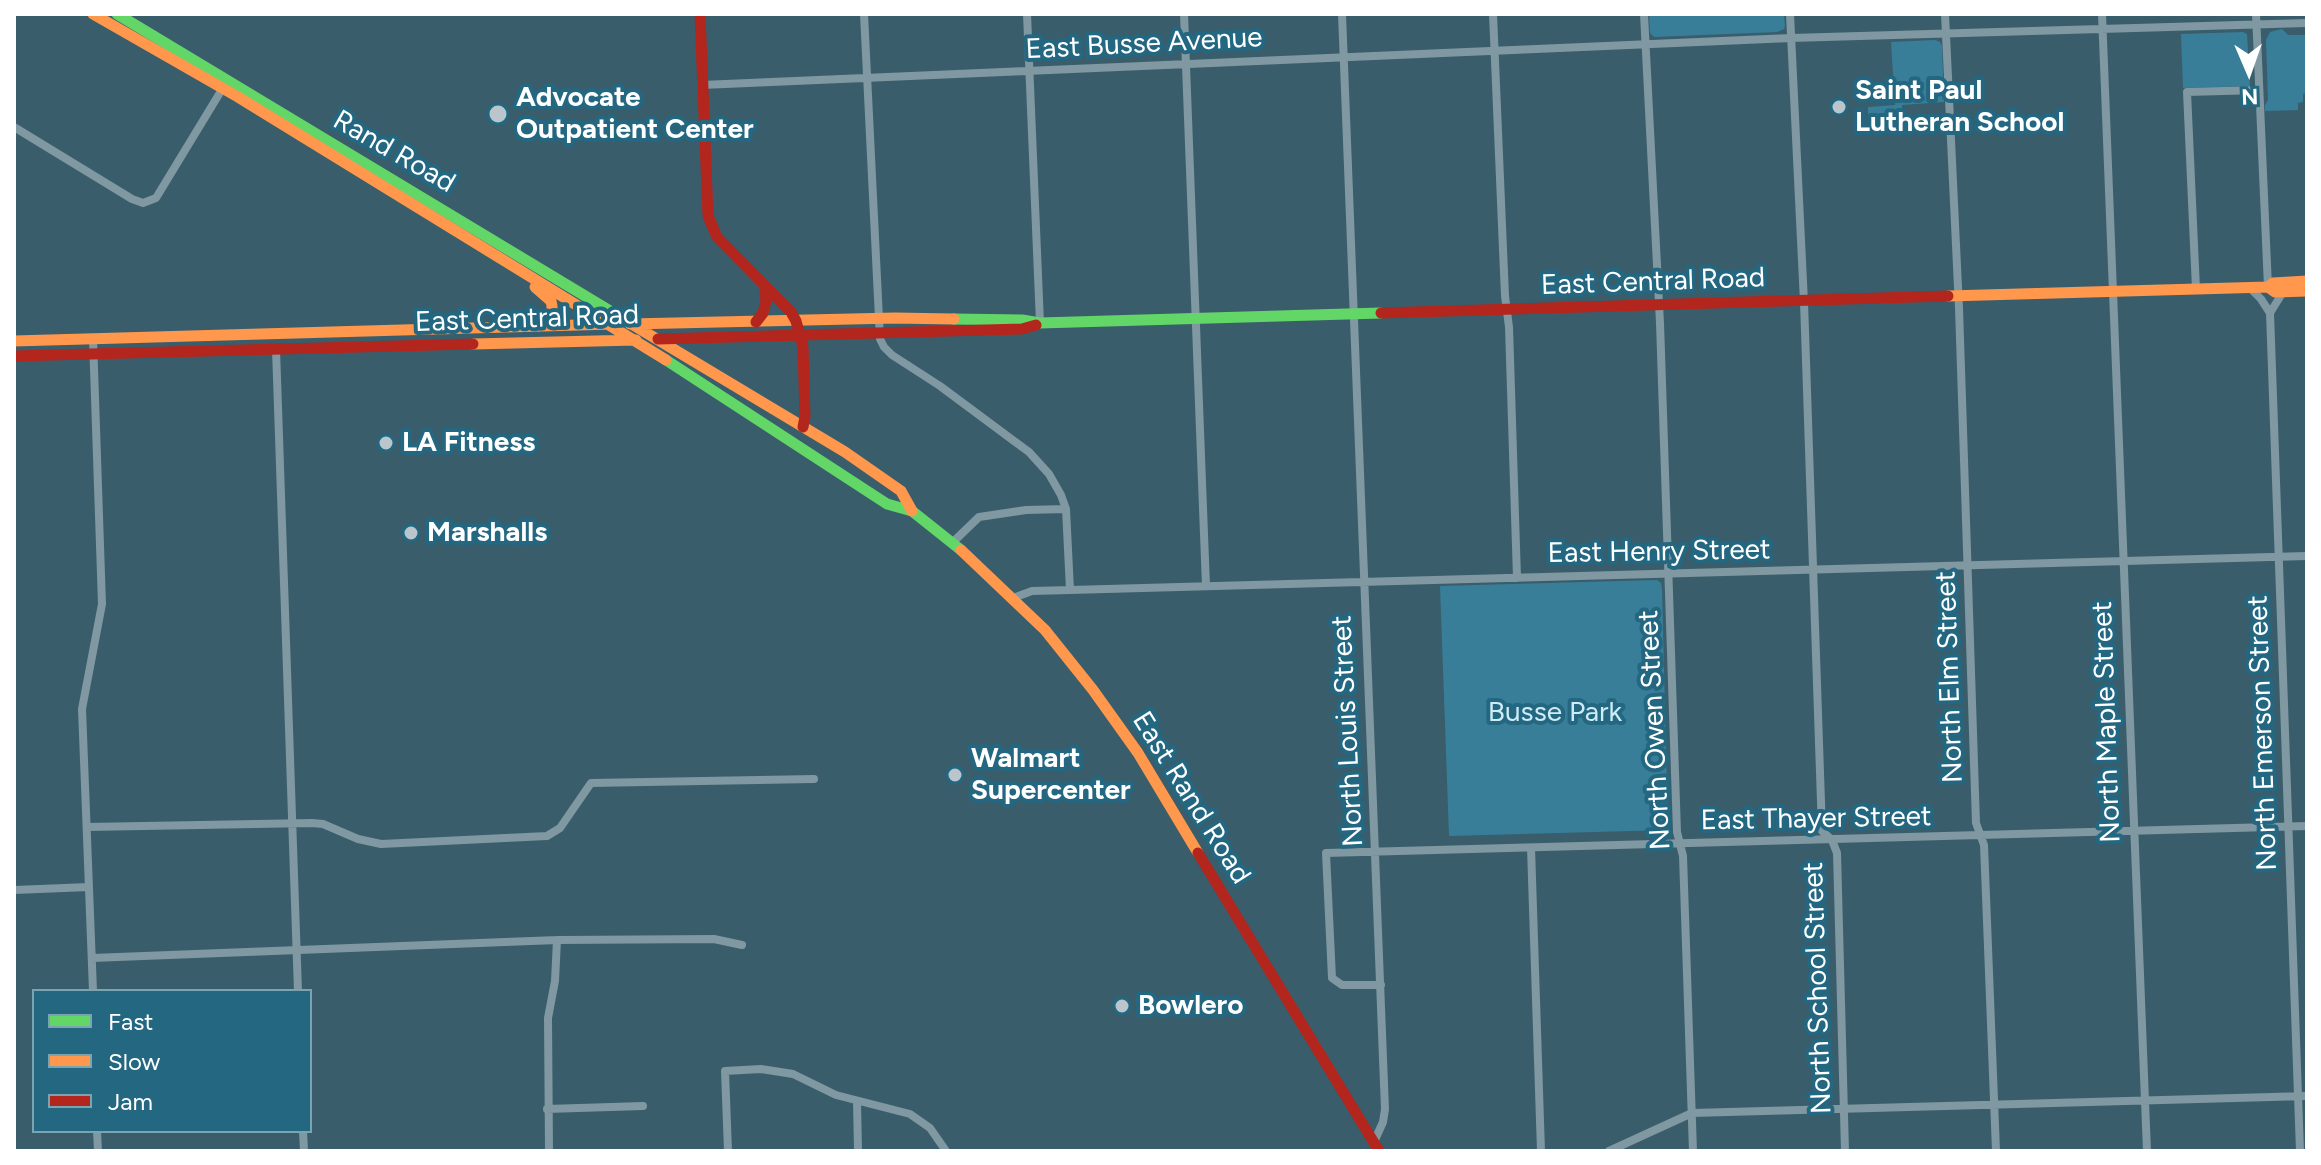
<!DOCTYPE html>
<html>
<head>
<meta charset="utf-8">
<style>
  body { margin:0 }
  #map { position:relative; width:2321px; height:1165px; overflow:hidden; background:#395d6b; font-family:Figtree,sans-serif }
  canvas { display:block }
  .frame { position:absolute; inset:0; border:16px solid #fff; pointer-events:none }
  .legend { position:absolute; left:32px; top:989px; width:280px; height:144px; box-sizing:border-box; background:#236781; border:2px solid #7ba4b3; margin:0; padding:10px 14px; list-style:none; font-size:24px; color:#fff }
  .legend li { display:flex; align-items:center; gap:16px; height:40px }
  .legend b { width:40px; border:2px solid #7ba4b3 }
  .north { position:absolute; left:2209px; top:32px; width:80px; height:80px; -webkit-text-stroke:6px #236781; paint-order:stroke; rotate:178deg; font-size:22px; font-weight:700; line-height:32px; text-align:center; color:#fff }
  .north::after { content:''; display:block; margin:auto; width:28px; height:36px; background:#fff; clip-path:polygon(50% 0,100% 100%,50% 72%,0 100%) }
</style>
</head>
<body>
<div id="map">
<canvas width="2321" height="1165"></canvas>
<div class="frame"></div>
<ul class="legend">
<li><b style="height:10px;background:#63d668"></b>Fast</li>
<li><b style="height:10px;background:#ff974d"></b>Slow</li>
<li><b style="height:10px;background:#b3261e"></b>Jam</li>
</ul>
<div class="north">N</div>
</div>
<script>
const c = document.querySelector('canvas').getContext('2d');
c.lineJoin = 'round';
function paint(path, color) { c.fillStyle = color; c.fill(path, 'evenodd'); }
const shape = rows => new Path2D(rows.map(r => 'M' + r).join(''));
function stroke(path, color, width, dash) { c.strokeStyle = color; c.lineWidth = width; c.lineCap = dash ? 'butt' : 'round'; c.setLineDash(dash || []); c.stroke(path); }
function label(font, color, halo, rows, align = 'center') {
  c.font = font + ' Figtree,sans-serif'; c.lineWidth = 8; c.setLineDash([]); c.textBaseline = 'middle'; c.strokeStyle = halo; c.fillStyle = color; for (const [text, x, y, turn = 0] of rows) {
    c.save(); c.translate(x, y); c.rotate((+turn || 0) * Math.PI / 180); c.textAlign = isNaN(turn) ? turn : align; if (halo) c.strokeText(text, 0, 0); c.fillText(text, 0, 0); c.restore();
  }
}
paint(shape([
  [1649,14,1784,14,1785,26,1784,29,1777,32,1654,37,1650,33],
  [2282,29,2288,35,2307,35,2307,93,2303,94,2303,102,2298,103,2298,110,2265,111,2265,105,2268,100,2266,40,2270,32],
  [2243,32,2247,34,2250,86,2183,88,2181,34],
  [1935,40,1940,42,1942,46,1944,102,1902,105,1902,119,1868,120,1868,107,1895,105,1891,42],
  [1657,580,1661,583,1662,588,1668,830,1449,836,1440,586]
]), '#387e98');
stroke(shape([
  [864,14,880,339,884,347,892,355,940,386,1014,441,1029,452,1049,474,1061,495,1066,509,1070,590],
  [1027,14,1040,323],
  [1184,14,1206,586],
  [1342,14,1385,1109,1383,1122,1374,1142],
  [1493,14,1505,296,1509,327,1517,578],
  [1644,14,1660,323,1677,832,1683,856,1693,1151],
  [1790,14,1804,302,1822,831,1832,840,1837,853,1845,1151],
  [1945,14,1959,308,1976,823,1984,845,1996,1151],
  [2102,14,2147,1151],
  [2256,14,2268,287],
  [702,85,1791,38,2307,23],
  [14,127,132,199,143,203,156,198,221,91],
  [2250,288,2261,299,2270,313,2300,1151],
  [2196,289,2187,92,2259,90],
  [2270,313,2283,292],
  [276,349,298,991],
  [953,542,979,517,1026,510,1066,509],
  [1013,598,1032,591,1070,590,2307,556],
  [87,827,312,823,323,824,358,839,381,844,547,836,560,828,591,783,814,779],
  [1531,848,1541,1151],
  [14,890,89,887],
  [92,958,557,940,714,939,742,945],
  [1381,985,1342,985,1332,978,1326,853,2307,826],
  [93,991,82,709,102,604,93,339],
  [857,1101,858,1151],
  [547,1109,643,1106],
  [97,1131,98,1151],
  [303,1131,304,1151],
  [549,1151,548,1018,555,981,557,940],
  [728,1151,725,1071,761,1069,793,1074,836,1095,910,1114,930,1128,946,1151],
  [1609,1151,1692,1113,2307,1096]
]), '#7f98a1', 8);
stroke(shape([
  [117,14,625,320],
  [954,319,1022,320,1040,323,1381,313],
  [666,360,887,504,912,511,961,550]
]), '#63d668', 11);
stroke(shape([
  [93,14,238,97,666,360],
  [535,287,551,301,552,306,552,314,542,326],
  [2268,287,2273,283,2307,281],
  [1948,296,2268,287,2275,292,2307,291],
  [625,320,845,452,901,491,912,511],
  [630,324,895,318,954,319],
  [14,341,613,324],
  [473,344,636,340],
  [961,550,1045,630,1093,690,1138,753,1198,853]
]), '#ff974d', 11);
stroke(shape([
  [700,14,708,216,717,237,791,312,796,321,803,347,805,417,803,427],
  [1381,313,1948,296],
  [756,322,763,313,766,301,765,287],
  [658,339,1022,329,1036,325],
  [14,356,473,344],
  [1198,853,1379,1151]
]), '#b3261e', 11);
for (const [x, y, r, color] of [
  [1839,107,8,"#bac6cb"],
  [498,114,10,"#bac6cb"],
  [386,443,8,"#bac6cb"],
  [411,533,8,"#bac6cb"],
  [955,775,8,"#bac6cb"],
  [1122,1006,8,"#bac6cb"]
]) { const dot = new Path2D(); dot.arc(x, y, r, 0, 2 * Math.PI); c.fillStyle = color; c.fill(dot); stroke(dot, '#236781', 3); }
label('28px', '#fff', '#236781', [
  ["East Busse Avenue",1144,44,-3],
  ["Rand Road",394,152,30],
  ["East Central Road",1653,282,-2],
  ["East Central Road",527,319,-2],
  ["East Henry Street",1659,552,-1],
  ["North Elm Street",1950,677,-92],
  ["North Maple Street",2107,722,-92],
  ["North Owen Street",1655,730,-93],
  ["North Louis Street",1348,731,-93],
  ["North Emerson Street",2263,733,-92],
  ["East Rand Road",1191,798,58],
  ["East Thayer Street",1816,819,-1],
  ["North School Street",1818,988,-92]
]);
label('bold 28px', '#fff', '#236781', [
  ["Saint Paul",1855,91],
  ["Lutheran School",1855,123],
  ["Advocate",516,98],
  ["Outpatient Center",516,130],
  ["LA Fitness",402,443],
  ["Marshalls",427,533],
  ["Walmart",971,759],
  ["Supercenter",971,791],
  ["Bowlero",1138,1006]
], 'left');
label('28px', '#ceebf6', '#236781', [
  ["Busse Park",1555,713]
]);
</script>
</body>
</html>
